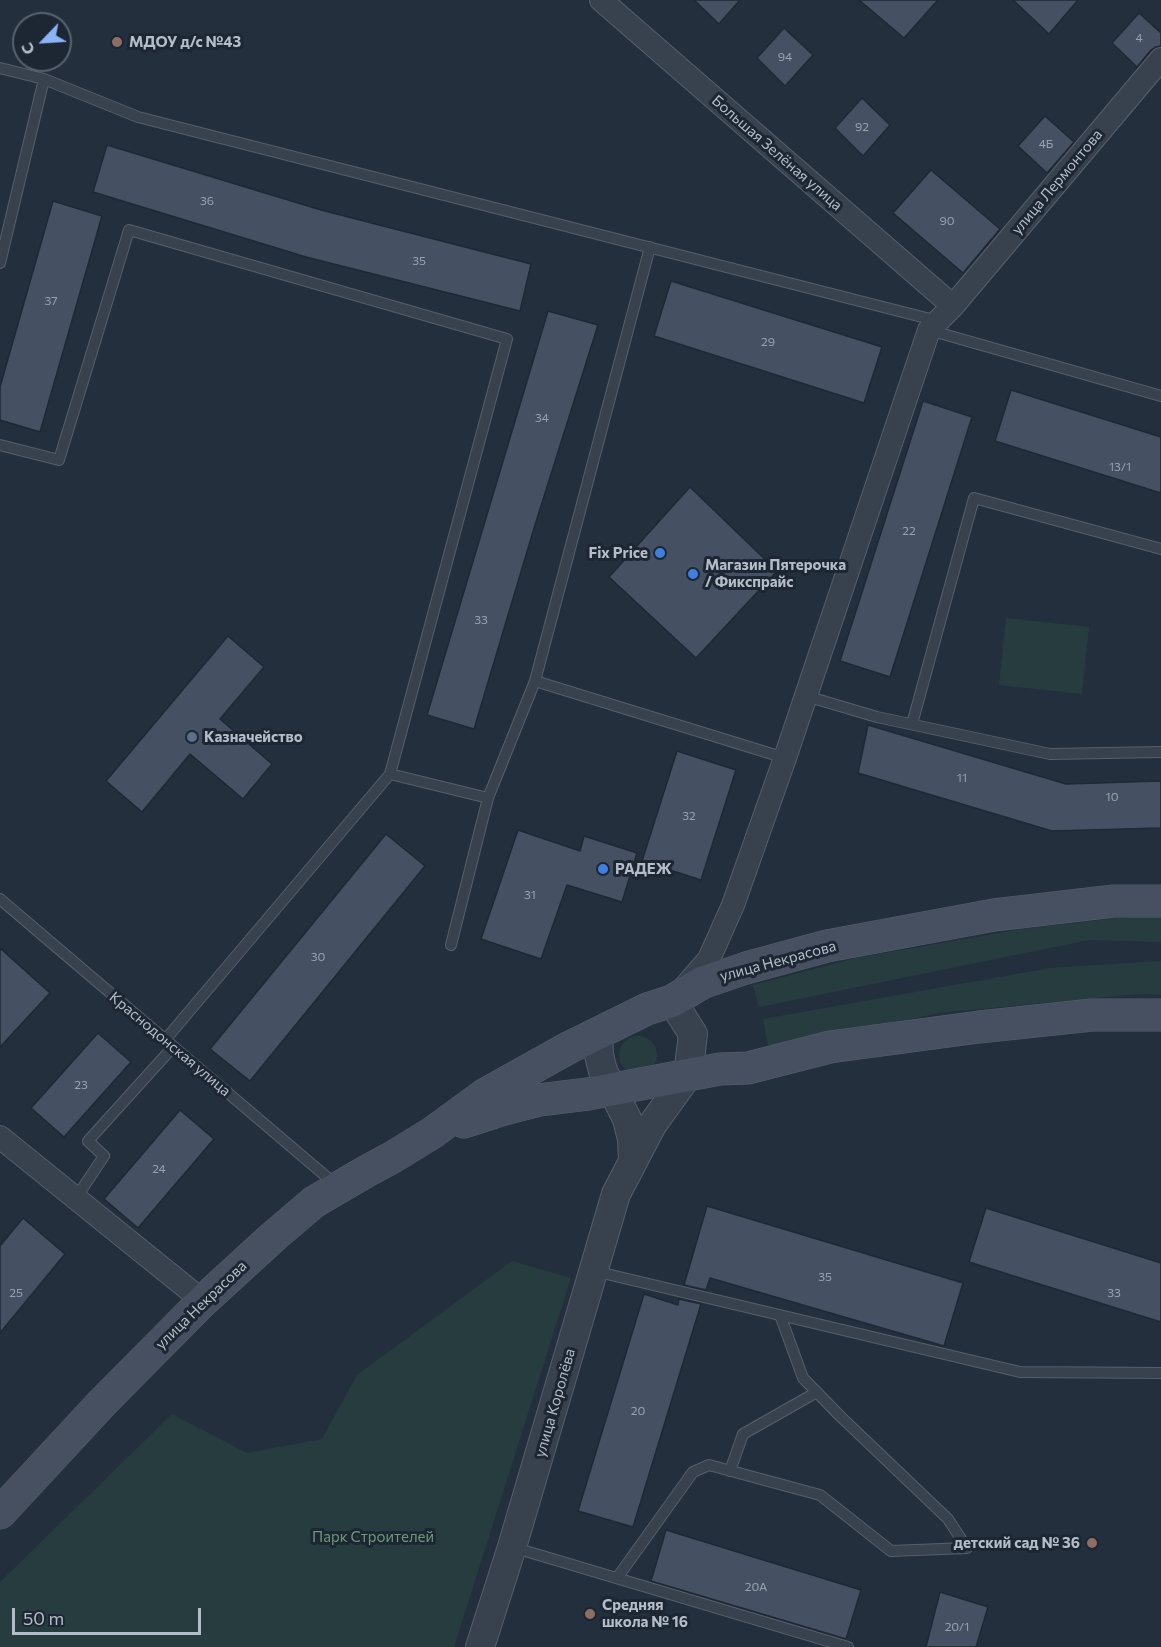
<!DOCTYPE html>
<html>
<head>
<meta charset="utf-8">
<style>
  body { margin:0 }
  #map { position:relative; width:1161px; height:1647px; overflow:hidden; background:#242f3e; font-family:Commissioner,sans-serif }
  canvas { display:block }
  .north { position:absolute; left:12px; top:12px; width:60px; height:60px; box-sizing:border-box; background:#1d2633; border:2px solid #59626f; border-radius:50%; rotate:245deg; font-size:16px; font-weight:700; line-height:24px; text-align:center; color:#b4bcc9 }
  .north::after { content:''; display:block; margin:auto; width:21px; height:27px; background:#8ab4f8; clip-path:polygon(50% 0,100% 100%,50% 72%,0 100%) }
  .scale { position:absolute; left:12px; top:1608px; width:189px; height:27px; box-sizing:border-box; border:3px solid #b4bcc9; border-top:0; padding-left:8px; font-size:18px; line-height:21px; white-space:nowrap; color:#b4bcc9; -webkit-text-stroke:4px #1d2633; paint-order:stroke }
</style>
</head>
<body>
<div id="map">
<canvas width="1161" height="1647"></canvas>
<div class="north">С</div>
<div class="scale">50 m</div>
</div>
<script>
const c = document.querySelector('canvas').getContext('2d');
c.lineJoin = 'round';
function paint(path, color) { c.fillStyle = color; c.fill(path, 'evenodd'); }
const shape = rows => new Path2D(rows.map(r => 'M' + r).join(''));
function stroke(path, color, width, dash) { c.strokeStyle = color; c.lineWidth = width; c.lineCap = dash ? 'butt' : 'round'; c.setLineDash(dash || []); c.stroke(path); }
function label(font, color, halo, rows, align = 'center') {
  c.font = font + ' Commissioner,sans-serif'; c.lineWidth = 6; c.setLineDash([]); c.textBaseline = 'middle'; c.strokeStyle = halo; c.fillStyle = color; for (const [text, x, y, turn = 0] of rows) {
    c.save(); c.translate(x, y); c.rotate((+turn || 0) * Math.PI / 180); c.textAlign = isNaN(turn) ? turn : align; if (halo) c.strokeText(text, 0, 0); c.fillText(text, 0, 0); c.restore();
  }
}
paint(shape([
  [1006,618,1089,627,1082,694,999,685],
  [1135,916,1161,916,1161,942,1090,940,759,1007,753,985,856,958,1021,929],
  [1161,961,1161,995,1139,994,939,1013,769,1050,763,1019,1050,968],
  '619 1055a19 19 0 1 1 38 0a19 19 0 1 1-38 0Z',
  [512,1261,571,1278,454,1647,0,1647,0,1582,172,1414,247,1453,322,1439,357,1375]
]), '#263c3f');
const building = shape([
  [694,0,740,0,719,24,694,0],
  [859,0,938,0,904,38,859,0],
  [1013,0,1078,0,1049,34,1013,0],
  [1139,13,1161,33,1161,46,1156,47,1151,50,1137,67,1112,43,1139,13],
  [784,28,813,55,785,86,757,58,784,28],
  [862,98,890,125,863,156,835,128,862,98],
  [1045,116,1074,142,1047,173,1018,146,1045,116],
  [107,145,321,210,531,264,520,311,306,257,93,192,107,145],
  [931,170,1000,229,963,273,893,213,931,170],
  [53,201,102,216,40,432,0,420,0,387,53,201],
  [671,281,882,347,864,403,654,336,671,281],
  [548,311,598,325,535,525,474,729,427,715,548,311],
  [1011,390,1161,437,1161,493,995,441,1011,390],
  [923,401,972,417,890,677,840,661,923,401],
  [690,487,777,571,696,658,609,577,690,487],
  [228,636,264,667,220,719,272,764,243,799,190,754,142,812,106,781,228,636],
  [868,725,1066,784,1161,781,1161,828,1052,831,858,773,868,725],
  [677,751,736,770,701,880,642,861,677,751],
  [518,830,580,851,584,836,637,853,622,902,567,885,541,959,481,939,518,830],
  [386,834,425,866,250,1081,210,1049,386,834],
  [0,948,50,993,0,1047,0,948],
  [98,1033,131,1062,64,1137,31,1108,98,1033],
  [180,1110,214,1139,138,1228,104,1199,180,1110],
  [707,1206,963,1283,944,1346,710,1278,706,1290,684,1285,707,1206],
  [986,1208,1161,1263,1161,1322,969,1262,986,1208],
  [23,1218,65,1254,0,1333,0,1246,23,1218],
  [644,1294,678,1305,679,1299,701,1304,633,1527,578,1511,644,1294],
  [666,1530,861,1590,846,1639,651,1581,666,1530],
  [940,1592,988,1607,976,1647,926,1647,940,1592]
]);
paint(building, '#455162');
stroke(building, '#1f2835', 1.5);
const service = shape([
  [0,68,44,79,138,117,938,321],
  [650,247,535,681,785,758],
  [0,263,44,79],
  [929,330,1161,396],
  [0,445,59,460,129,230,507,339,390,774,165,1040],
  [806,696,877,717,1050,754,1161,752],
  [912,724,974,498,1161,549],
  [390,774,488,798],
  [0,899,335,1184],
  [451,945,488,798,535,681],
  [76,1198,104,1156,88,1141,173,1047],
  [594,1271,1020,1372,1161,1373],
  [730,1471,743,1434,817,1392],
  [512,1547,848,1647],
  [617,1578,693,1472,709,1465,820,1495,891,1551,967,1548,948,1519,840,1416,803,1378,780,1315]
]);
const minor = shape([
  [601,0,953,306],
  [683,989,709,959,733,905,785,758,929,330,953,306,1161,59],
  [0,1137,203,1301]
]);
const tertiary = shape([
  [598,1033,599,1055,603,1071,627,1119,632,1139,633,1161],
  [480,1647,512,1547,616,1194,652,1125,688,1075,693,1034,672,1001]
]);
const secondary = shape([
  [464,1122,501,1110,539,1100,588,1094,720,1069,748,1068,830,1047,979,1027,1092,1015,1161,1015],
  [0,1513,102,1403,203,1301,273,1237,314,1202,367,1171,393,1157,432,1133,484,1095,570,1047,647,1009,672,1001,702,983,746,968,827,946,994,915,1114,901,1161,901]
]);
stroke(service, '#565f6c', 12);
stroke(minor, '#565f6c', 24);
stroke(tertiary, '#565f6c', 30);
stroke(secondary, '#565f6c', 33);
stroke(service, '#38414e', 10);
stroke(minor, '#38414e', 22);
stroke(tertiary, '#38414e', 28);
stroke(secondary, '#465061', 32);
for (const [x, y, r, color] of [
  [117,42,6,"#8d6e63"],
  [660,553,6,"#3f7fe0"],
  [693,574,6,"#3f7fe0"],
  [192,737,6,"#5c6f8a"],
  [603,869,6,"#3f7fe0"],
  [1092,1543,6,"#8d6e63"],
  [590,1614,6,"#8d6e63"]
]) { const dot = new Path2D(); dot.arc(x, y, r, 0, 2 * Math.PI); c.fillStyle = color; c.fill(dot); stroke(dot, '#1d2633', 2); }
label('12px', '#98a1af', null, [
  ["4",1139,38],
  ["94",785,57],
  ["92",862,127],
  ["4Б",1046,144],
  ["36",207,201],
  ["90",947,221],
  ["35",419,261],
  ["37",51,301],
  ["29",768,342],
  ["34",542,418],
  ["13/1",1120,467],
  ["22",909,531],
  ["33",481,620],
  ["11",962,778],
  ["10",1112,797],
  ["32",689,816],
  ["31",530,895],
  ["30",318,957],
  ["23",81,1085],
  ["24",159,1169],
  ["35",825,1277],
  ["25",16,1293],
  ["33",1114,1293],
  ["20",638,1411],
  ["20А",756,1587],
  ["20/1",957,1627]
]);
label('bold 15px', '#b4bcc9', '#1d2633', [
  ["МДОУ д/с №43",129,42],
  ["Fix Price",648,553,"right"],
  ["Магазин Пятерочка",705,565],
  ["/ Фикспрайс",705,582],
  ["Казначейство",204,737],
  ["РАДЕЖ",615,869],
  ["детский сад № 36",1080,1543,"right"],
  ["Средняя",602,1605],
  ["школа № 16",602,1622]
], 'left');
label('15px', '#b4bcc9', '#1d2633', [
  ["Большая Зелёная улица",777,153,41],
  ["улица Лермонтова",1057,182,-50],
  ["улица Некрасова",778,961,-15],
  ["Краснодонская улица",170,1044,40],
  ["улица Некрасова",201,1305,-44],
  ["улица Королёва",555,1403,-74]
]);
label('15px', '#6b9a76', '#1d2633', [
  ["Парк Строителей",373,1537]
]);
</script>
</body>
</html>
